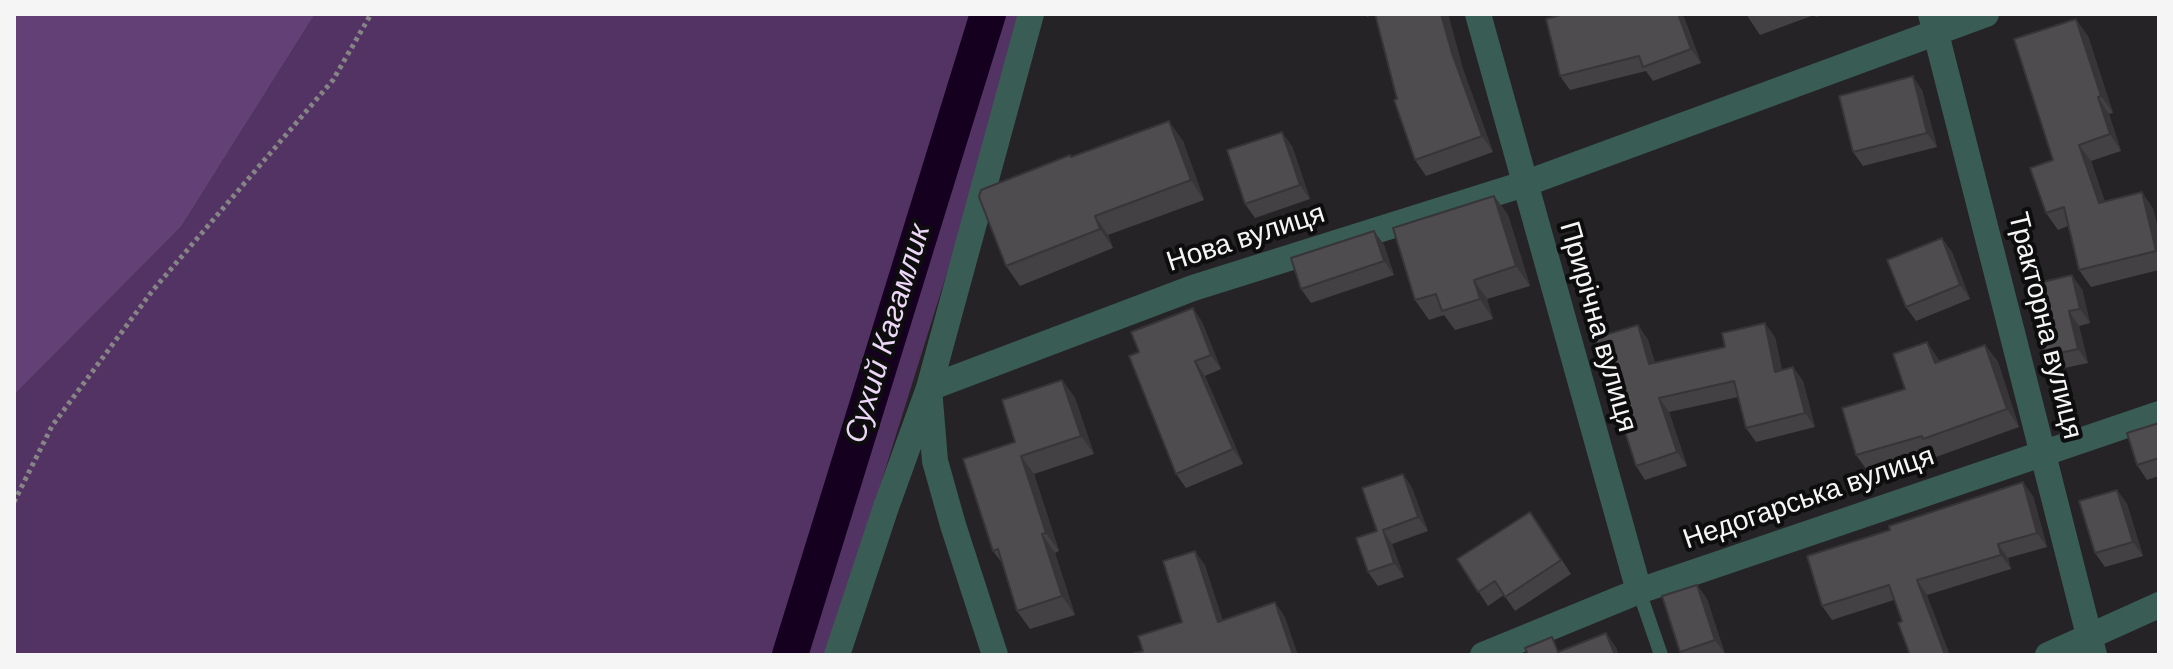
<!DOCTYPE html>
<html>
<head>
<meta charset="utf-8">
<style>
  body { margin:0 }
  #map { position:relative; width:2173px; height:669px; overflow:hidden; background:#252325; font-family:"DM Sans",sans-serif }
  canvas { display:block }
  .frame { position:absolute; inset:0; border:16px solid #f5f5f6; pointer-events:none }
</style>
</head>
<body>
<div id="map">
<canvas width="2173" height="669"></canvas>
<div class="frame"></div>
</div>
<script>
const c = document.querySelector('canvas').getContext('2d');
c.lineJoin = 'round';
function paint(path, color) { c.fillStyle = color; c.fill(path, 'evenodd'); }
const shape = rows => new Path2D(rows.map(r => 'M' + r).join(''));
function stroke(path, color, width, dash) { c.strokeStyle = color; c.lineWidth = width; c.lineCap = dash ? 'butt' : 'round'; c.setLineDash(dash || []); c.stroke(path); }
function label(font, color, halo, rows, align = 'center') {
  c.font = font + ' "DM Sans",sans-serif'; c.lineWidth = 8; c.setLineDash([]); c.textBaseline = 'middle'; c.strokeStyle = halo; c.fillStyle = color; for (const [text, x, y, turn = 0] of rows) {
    c.save(); c.translate(x, y); c.rotate((+turn || 0) * Math.PI / 180); c.textAlign = isNaN(turn) ? turn : align; if (halo) c.strokeText(text, 0, 0); c.fillText(text, 0, 0); c.restore();
  }
}
paint(shape([
  [315,14,1019,14,972,193,827,655,14,655,14,395,181,227]
]), '#533363');
paint(shape([
  [14,14,315,14,181,227,14,395]
]), '#634075');
stroke(shape([
  [790,655,988,14]
]), '#15001f', 36);
stroke(shape([
  [14,502,52,426,153,290,333,80,371,14]
]), '#868586', 5, [4, 4]);
stroke(shape([
  [1639,591,1661,655]
]), '#395c54', 14);
stroke(shape([
  [1478,14,1639,591],
  [1931,14,2094,655],
  [837,655,886,507,929,388,1193,288,1524,184,1986,14],
  [995,655,953,525,935,461,929,388,1031,14],
  [1483,655,1639,591,2159,414],
  [2048,655,2159,605]
]), '#395c54', 26);
paint(shape([
  [1365,14,1448,14,1463,69,1493,152,1426,176,1415,160,1397,99,1375,14,1367,17],
  [1746,14,1827,14,1816,17,1814,15,1760,35],
  [1684,17,1701,63,1653,81,1646,71,1570,90,1560,76],
  [2088,36,2113,113,2109,114,2121,151,2091,161,2105,202,2142,192,2153,209,2159,232,2159,270,2091,287,2079,270,2068,226,2058,230,2046,213,2053,160],
  [1922,90,1937,147,1863,166,1853,152],
  [1183,141,1204,200,1108,235,1113,248,1020,286,1006,266,1072,157],
  [1292,146,1310,199,1255,218,1245,204],
  [1494,196,1508,215,1530,286,1487,299,1493,319,1455,330,1444,315,1429,320,1415,300],
  [1374,231,1384,245,1394,275,1311,303,1301,289],
  [1952,252,1970,299,1916,321,1906,307],
  [2030,285,2082,289,2090,323,2079,326,2088,363,2055,370,2045,356],
  [1193,308,1202,322,1221,369,1205,376,1243,464,1186,488,1176,474],
  [1638,325,1648,340,1655,363,1775,337,1782,370,1793,367,1803,381,1815,427,1756,442,1746,428,1738,397,1669,412,1687,466,1645,480,1636,466],
  [1985,345,1998,362,2019,427,1936,457,1934,454,1869,473,1856,455,1905,389,1940,361],
  [1062,380,1075,398,1094,454,1034,474,1059,551,1055,553,1075,615,1030,629,1017,611,1002,563,993,551,1015,442],
  [2159,423,2159,476,2147,480,2137,465],
  [1403,474,1412,488,1428,531,1392,544,1404,577,1378,586,1368,572,1377,531],
  [2117,490,2127,504,2143,556,2105,567,2095,553],
  [2033,496,2047,547,2008,558,2011,569,1927,595,1902,621,1894,600,1832,620,1822,606],
  [1540,526,1571,574,1515,611,1504,595,1488,606,1457,559],
  [1697,585,1707,599,1725,654,1682,655,1680,652]
]), '#434143');
paint(shape([
  [1441,14,1448,14,1463,69,1493,152,1482,136,1452,53],
  [1678,14,1681,14,1684,17,1701,63,1691,49],
  [2076,19,2088,36,2113,113,2101,96],
  [1913,76,1922,90,1937,147,1927,133],
  [2098,97,2109,114,2121,151,2110,134],
  [1169,121,1183,141,1204,200,1191,180],
  [1282,132,1292,146,1310,199,1300,185],
  [2079,145,2091,161,2111,220,2099,203],
  [2142,192,2153,209,2159,232,2159,255,2156,251],
  [1494,196,1508,215,1530,286,1516,266],
  [1095,216,1108,235,1113,248,1100,229],
  [1374,231,1384,245,1394,275,1384,261],
  [1942,238,1952,252,1970,299,1960,285],
  [2072,275,2082,289,2090,323,2080,309],
  [1474,280,1487,299,1493,319,1480,299],
  [1193,308,1202,322,1221,369,1211,355],
  [2069,311,2079,326,2088,363,2078,349],
  [1765,323,1775,337,1785,386,1775,372],
  [1638,325,1648,340,1659,378,1649,364],
  [1927,342,1939,360,1947,381,1935,363],
  [1985,345,1998,362,2019,427,2007,409],
  [1195,361,1205,376,1243,464,1233,449],
  [1793,367,1803,381,1815,427,1805,413],
  [1062,380,1075,398,1094,454,1081,436],
  [1659,398,1669,412,1687,466,1677,452],
  [1021,456,1034,474,1059,551,1046,533],
  [1403,474,1412,488,1428,531,1418,517],
  [2023,482,2033,496,2047,547,2037,533],
  [2117,490,2127,504,2143,556,2133,542],
  [1383,530,1392,544,1404,577,1394,563],
  [1042,534,1055,553,1075,615,1062,596],
  [1998,544,2008,558,2011,569,2001,555],
  [1195,551,1205,565,1228,636,1218,622],
  [1917,580,1927,595,1950,655,1945,655],
  [1697,585,1707,599,1725,654,1715,640],
  [1275,602,1285,617,1298,655,1293,655],
  [1606,633,1616,647,1619,655,1615,655]
]), '#373537');
const building = shape([
  [1375,14,1441,14,1452,53,1482,136,1415,160,1394,100,1397,99,1375,14],
  [1564,14,1678,14,1691,49,1643,67,1639,56,1560,76,1546,19,1564,14],
  [2076,19,2101,96,2098,97,2110,134,2079,145,2099,203,2142,192,2156,251,2079,270,2064,207,2046,213,2030,168,2053,160,2014,39,2076,19],
  [1913,76,1927,133,1853,152,1839,96,1913,76],
  [1169,121,1191,180,1095,216,1100,229,1006,266,979,197,981,190,1070,155,1071,157,1169,121],
  [1282,132,1300,185,1245,204,1227,150,1282,132],
  [1494,196,1516,266,1474,280,1480,299,1442,311,1436,294,1415,300,1393,228,1494,196],
  [1374,231,1384,261,1301,289,1291,258,1374,231],
  [1942,238,1960,285,1906,307,1887,260,1942,238],
  [2072,275,2080,309,2069,311,2078,349,2045,356,2030,285,2072,275],
  [1193,308,1211,355,1195,361,1233,449,1176,474,1129,356,1139,352,1131,332,1193,308],
  [1765,323,1775,372,1793,367,1805,413,1746,428,1734,381,1659,398,1677,452,1636,466,1595,338,1638,325,1649,364,1725,347,1722,333,1765,323],
  [1927,342,1935,363,1985,345,2007,409,1923,439,1922,436,1856,455,1842,408,1905,389,1893,354,1927,342],
  [1062,380,1081,436,1021,456,1046,533,1042,534,1062,596,1017,611,998,549,993,551,963,459,1015,442,1002,400,1062,380],
  [2159,423,2159,458,2137,465,2127,433,2159,423],
  [1403,474,1418,517,1383,530,1394,563,1368,572,1356,538,1377,531,1362,488,1403,474],
  [2023,482,2037,533,1998,544,2001,555,1917,580,1945,655,1910,655,1898,623,1902,621,1889,585,1822,606,1807,556,1890,530,1889,526,2023,482],
  [2117,490,2133,542,2095,553,2079,501,2117,490],
  [1530,512,1561,560,1505,597,1495,581,1478,592,1457,559,1530,512],
  [1195,551,1218,622,1275,602,1293,655,1128,655,1143,651,1138,636,1182,622,1163,561,1195,551],
  [1697,585,1715,640,1680,652,1662,596,1697,585],
  [1606,633,1615,655,1528,655,1525,648,1552,637,1558,652,1606,633]
]);
paint(building, '#4e4c4e');
stroke(building, '#373537', 2);
label('28px', '#f5f5f6', '#0d0d0e', [
  ["Нова вулиця",1246,239,-18],
  ["Тракторна вулиця",2044,326,76],
  ["Прирічна вулиця",1597,327,74],
  ["Недогарська вулиця",1809,499,-19]
]);
label('italic 30px', '#edd7f8', '#0d0d0e', [
  ["Сухий Кагамлик",889,334,-73]
]);
</script>
</body>
</html>
